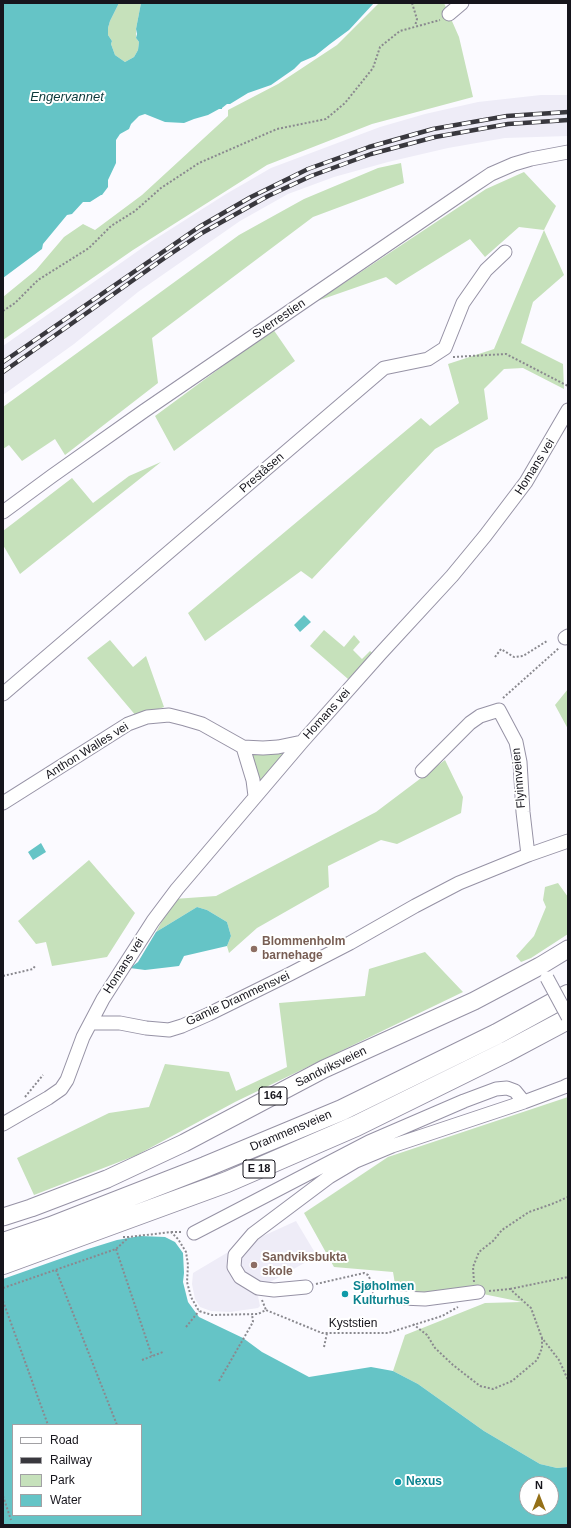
<!DOCTYPE html>
<html>
<head>
<meta charset="utf-8">
<style>
  body { margin:0 }
  #map { position:relative; width:571px; height:1528px; overflow:hidden; background:#fbfaff; font-family:Arial,sans-serif }
  canvas { display:block }
  .frame { position:absolute; inset:0; border:4px solid #16151c; pointer-events:none }
  .legend { position:absolute; left:12px; top:1424px; width:130px; height:92px; box-sizing:border-box; background:#fff; border:1px solid #a2a1a4; margin:0; padding:5px 7px; list-style:none; font-size:12px; color:#16151c }
  .legend li { display:flex; align-items:center; gap:8px; height:20px }
  .legend b { width:20px; border:1px solid #a2a1a4 }
  .north { position:absolute; left:519px; top:1476px; width:40px; height:40px; box-sizing:border-box; background:#fff; border:1px solid #a2a1a4; border-radius:50%; rotate:0deg; font-size:11px; font-weight:700; line-height:16px; text-align:center; color:#16151c }
  .north::after { content:''; display:block; margin:auto; width:14px; height:18px; background:#947018; clip-path:polygon(50% 0,100% 100%,50% 72%,0 100%) }
</style>
</head>
<body>
<div id="map">
<canvas width="571" height="1528"></canvas>
<div class="frame"></div>
<ul class="legend">
<li><b style="height:5px;background:#fff"></b>Road</li>
<li><b style="height:5px;background:#39383e"></b>Railway</li>
<li><b style="height:11px;background:#c6e1bb"></b>Park</li>
<li><b style="height:11px;background:#65c4c6"></b>Water</li>
</ul>
<div class="north">N</div>
</div>
<script>
const c = document.querySelector('canvas').getContext('2d');
c.lineJoin = 'round';
function paint(path, color) { c.fillStyle = color; c.fill(path, 'evenodd'); }
const shape = rows => new Path2D(rows.map(r => 'M' + r).join(''));
function stroke(path, color, width, dash) { c.strokeStyle = color; c.lineWidth = width; c.lineCap = dash ? 'butt' : 'round'; c.setLineDash(dash || []); c.stroke(path); }
function label(font, color, halo, rows, align = 'center') {
  c.font = font + ' Arial,sans-serif'; c.lineWidth = 4; c.setLineDash([]); c.textBaseline = 'middle'; c.strokeStyle = halo; c.fillStyle = color; for (const [text, x, y, turn = 0] of rows) {
    c.save(); c.translate(x, y); c.rotate((+turn || 0) * Math.PI / 180); c.textAlign = isNaN(turn) ? turn : align; if (halo) c.strokeText(text, 0, 0); c.fillText(text, 0, 0); c.restore();
  }
}
paint(shape([
  [541,95,568,95,568,136,505,138,448,148,388,162,334,177,288,194,240,221,138,292,74,344,3,395,3,346,152,241,226,194,271,168,380,127,425,114,478,102],
  [296,1221,317,1256,254,1291,258,1296,260,1306,258,1308,230,1312,211,1311,200,1307,195,1299,192,1284,193,1273,230,1251]
]), '#eeecf7');
paint(shape([
  [119,3,141,3,136,29,136,38,139,42,138,50,134,57,125,62,115,55,111,44,112,41,108,35,108,28,110,21],
  [379,3,444,3,459,37,473,97,372,124,267,165,133,250,3,340,3,297,36,270,64,237,83,224,95,230,142,195,228,116,228,110,278,84,337,45],
  [401,163,404,183,313,217,152,338,158,383,65,455,55,439,22,461,9,445,3,449,3,407,239,235,304,199,378,168],
  [524,172,556,206,544,230,564,275,533,302,521,343,563,364,564,389,523,368,504,369,484,389,488,419,435,449,312,579,301,571,205,641,188,613,421,418,430,426,459,403,448,364,494,349,544,230,519,227,485,257,470,239,396,285,386,277,317,301,486,189],
  [273,329,295,361,174,451,155,416],
  [161,462,20,574,3,545,3,531,72,478,93,503,129,476],
  [324,630,344,647,354,635,360,642,353,650,362,659,370,651,375,655,348,679,310,646],
  [110,640,133,667,146,656,164,707,137,717,87,658],
  [568,689,568,729,555,705],
  [292,750,258,787,251,753],
  [445,760,463,797,461,813,397,844,381,840,328,866,329,887,257,928,229,953,227,946,231,936,227,922,207,910,197,907,156,932,174,899,216,896,376,812],
  [89,860,135,913,107,957,52,966,46,942,36,944,18,921],
  [558,883,568,897,568,934,531,958,521,962,516,956,534,936,546,907,543,900,545,887],
  [425,952,463,992,235,1102,137,1155,34,1195,17,1158,109,1113,149,1107,165,1064,229,1072,236,1091,287,1067,279,1003,365,996,369,969],
  [568,1097,568,1467,557,1468,540,1464,484,1431,418,1384,393,1371,405,1335,485,1303,522,1302,483,1294,398,1302,393,1272,334,1267,304,1213,388,1157]
]), '#c6e1bb');
paint(shape([
  [3,3,119,3,110,21,108,28,108,35,112,41,111,44,115,55,125,62,134,57,138,50,139,42,136,38,137,34,136,29,141,3,374,3,349,30,330,44,315,56,301,62,294,69,271,85,248,93,230,104,227,104,222,108,222,109,219,109,208,115,194,119,184,123,165,122,145,114,139,116,131,124,129,129,120,134,116,140,116,163,108,180,108,187,102,195,101,195,90,202,83,202,72,214,67,215,43,244,42,249,3,278],
  [304,615,311,622,300,632,294,625],
  [41,843,46,852,33,860,28,852],
  [197,907,207,910,227,922,231,936,227,946,184,956,179,966,145,970,130,968,138,962,156,932],
  [140,1236,165,1237,175,1242,183,1253,184,1273,183,1282,188,1302,199,1317,243,1338,262,1352,309,1377,371,1367,393,1371,418,1384,484,1431,540,1464,557,1468,568,1467,568,1525,3,1525,3,1279,88,1249,117,1240],
  [13,1425,141,1425,141,1515,13,1515],
  [527,1484,551,1484,551,1508,527,1508]
]), '#65c4c6');
const minor = shape([
  [449,14,462,3],
  [3,512,52,476,144,411,473,186,491,174,514,164,531,159,568,152],
  [565,638,568,636],
  [3,694,384,368,428,359,445,348,463,303,486,270,505,252],
  [243,747,253,780,255,796],
  [422,771,470,723,480,716,499,710,516,742,520,762,523,812,528,855],
  [3,803,128,724,147,717,169,715,185,719,202,724,243,747,263,748,278,747,302,742],
  [91,1023,120,1023,146,1028,169,1030,182,1026,209,1014,290,974,350,943,415,906,459,883,528,855,568,841],
  [3,1124,48,1098,61,1089,67,1080,83,1037,103,999,153,921,177,889,302,742,381,653,452,576,485,536,526,482,568,410],
  [194,1233,369,1142,464,1101,496,1089,507,1088,515,1091,524,1102],
  [306,1287,274,1290,258,1288,240,1277,234,1267,235,1255,253,1234,329,1177,356,1161,392,1146,524,1102,564,1087,568,1085],
  [378,1297,425,1299,478,1292]
]);
const major = shape([
  [3,1217,31,1208,107,1179,184,1143,324,1069,474,1001,540,966,568,949]
]);
const highway = shape([
  [3,1243,51,1227,205,1167,342,1110,497,1034,568,995],
  [3,1264,227,1182,356,1126,506,1052,568,1019]
]);
stroke(minor, '#9692a5', 15);
stroke(major, '#9692a5', 19);
stroke(highway, '#9692a5', 22);
stroke(shape([
  [412,3,417,19,415,26],
  [3,311,15,303,38,280,89,248,111,226,135,211,161,188,199,163,277,129,326,119,345,103,373,68,380,47,400,31,440,20],
  [453,357,506,354,568,386],
  [495,657,501,649,514,657,523,656,547,641],
  [503,698,559,648],
  [3,976,33,969,35,966],
  [25,1097,43,1075],
  [171,1232,183,1232],
  [123,1237,129,1237,171,1232,178,1239,186,1252,188,1265,187,1282,191,1297,199,1311,212,1315,258,1314,266,1310,322,1333,388,1333,442,1316,458,1307],
  [116,1249,152,1356],
  [56,1270,117,1425],
  [474,1282,473,1267,479,1252,493,1241,502,1230,529,1212,552,1204,568,1197],
  [316,1284,364,1273,368,1275,374,1287],
  [3,1288,116,1249,129,1237],
  [510,1289,568,1277],
  [489,1291,510,1289,531,1308,542,1338,559,1360,568,1380],
  [262,1300,266,1310],
  [3,1301,48,1425],
  [413,1324,427,1335,435,1348,453,1365,480,1386,493,1389,512,1381,537,1360,542,1348,542,1338],
  [186,1327,199,1311],
  [324,1347,327,1333],
  [142,1360,163,1352],
  [219,1381,253,1322,252,1314],
  [3,1496,11,1520]
]), '#8a898f', 2, [2, 2]);
stroke(minor, '#fff', 13);
stroke(major, '#fff', 17);
stroke(highway, '#fff', 20);
const rail = shape([
  [3,362,199,227,251,197,308,169,369,147,433,129,507,116,568,112],
  [3,372,166,257,202,233,268,196,311,176,371,154,435,137,508,124,568,120]
]);
stroke(rail, '#39383e', 4.5);
stroke(rail, '#fff', 3, [9]);
const minorBridge = shape([
  [547,978,568,1017]
]);
stroke(minorBridge, '#9692a5', 15, []);
stroke(minorBridge, '#fff', 13);
for (const [x, y, r, color] of [
  [254,949,4,"#8d6e63"],
  [254,1265,4,"#8d6e63"],
  [345,1294,4,"#0f9aa8"],
  [398,1482,4,"#0f9aa8"]
]) { const dot = new Path2D(); dot.arc(x, y, r, 0, 2 * Math.PI); c.fillStyle = color; c.fill(dot); stroke(dot, '#fff', 1.5); }
for (const [x, y, w] of [
  [273,1096,28],
  [259,1169,32]
]) { const box = new Path2D(); box.roundRect(x - w / 2, y - 9, w, 18, 3); c.fillStyle = '#fff'; c.fill(box); stroke(box, '#16151c', 1); }
label('bold 11px', '#16151c', null, [
  ["164",273,1096],
  ["E 18",259,1169]
]);
label('12px', '#16151c', '#fff', [
  ["Sverrestien",279,319,-34],
  ["Homans vei",535,467,-58],
  ["Preståsen",262,473,-41],
  ["Homans vei",327,714,-48],
  ["Anthon Walles vei",87,751,-32],
  ["Flyinnveien",519,778,-95],
  ["Homans vei",124,966,-57],
  ["Gamle Drammensvei",238,999,-25],
  ["Sandviksveien",331,1067,-26],
  ["Drammensveien",291,1131,-23],
  ["Kyststien",353,1324]
]);
label('bold 12px', '#785e54', '#fff', [
  ["Blommenholm",262,942],
  ["barnehage",262,956],
  ["Sandviksbukta",262,1258],
  ["skole",262,1272]
], 'left');
label('bold 12px', '#0d838f', '#fff', [
  ["Sjøholmen",353,1287],
  ["Kulturhus",353,1301],
  ["Nexus",406,1482]
], 'left');
label('italic 13px', '#0c3a3b', '#fff', [
  ["Engervannet",67,97]
]);
</script>
</body>
</html>
